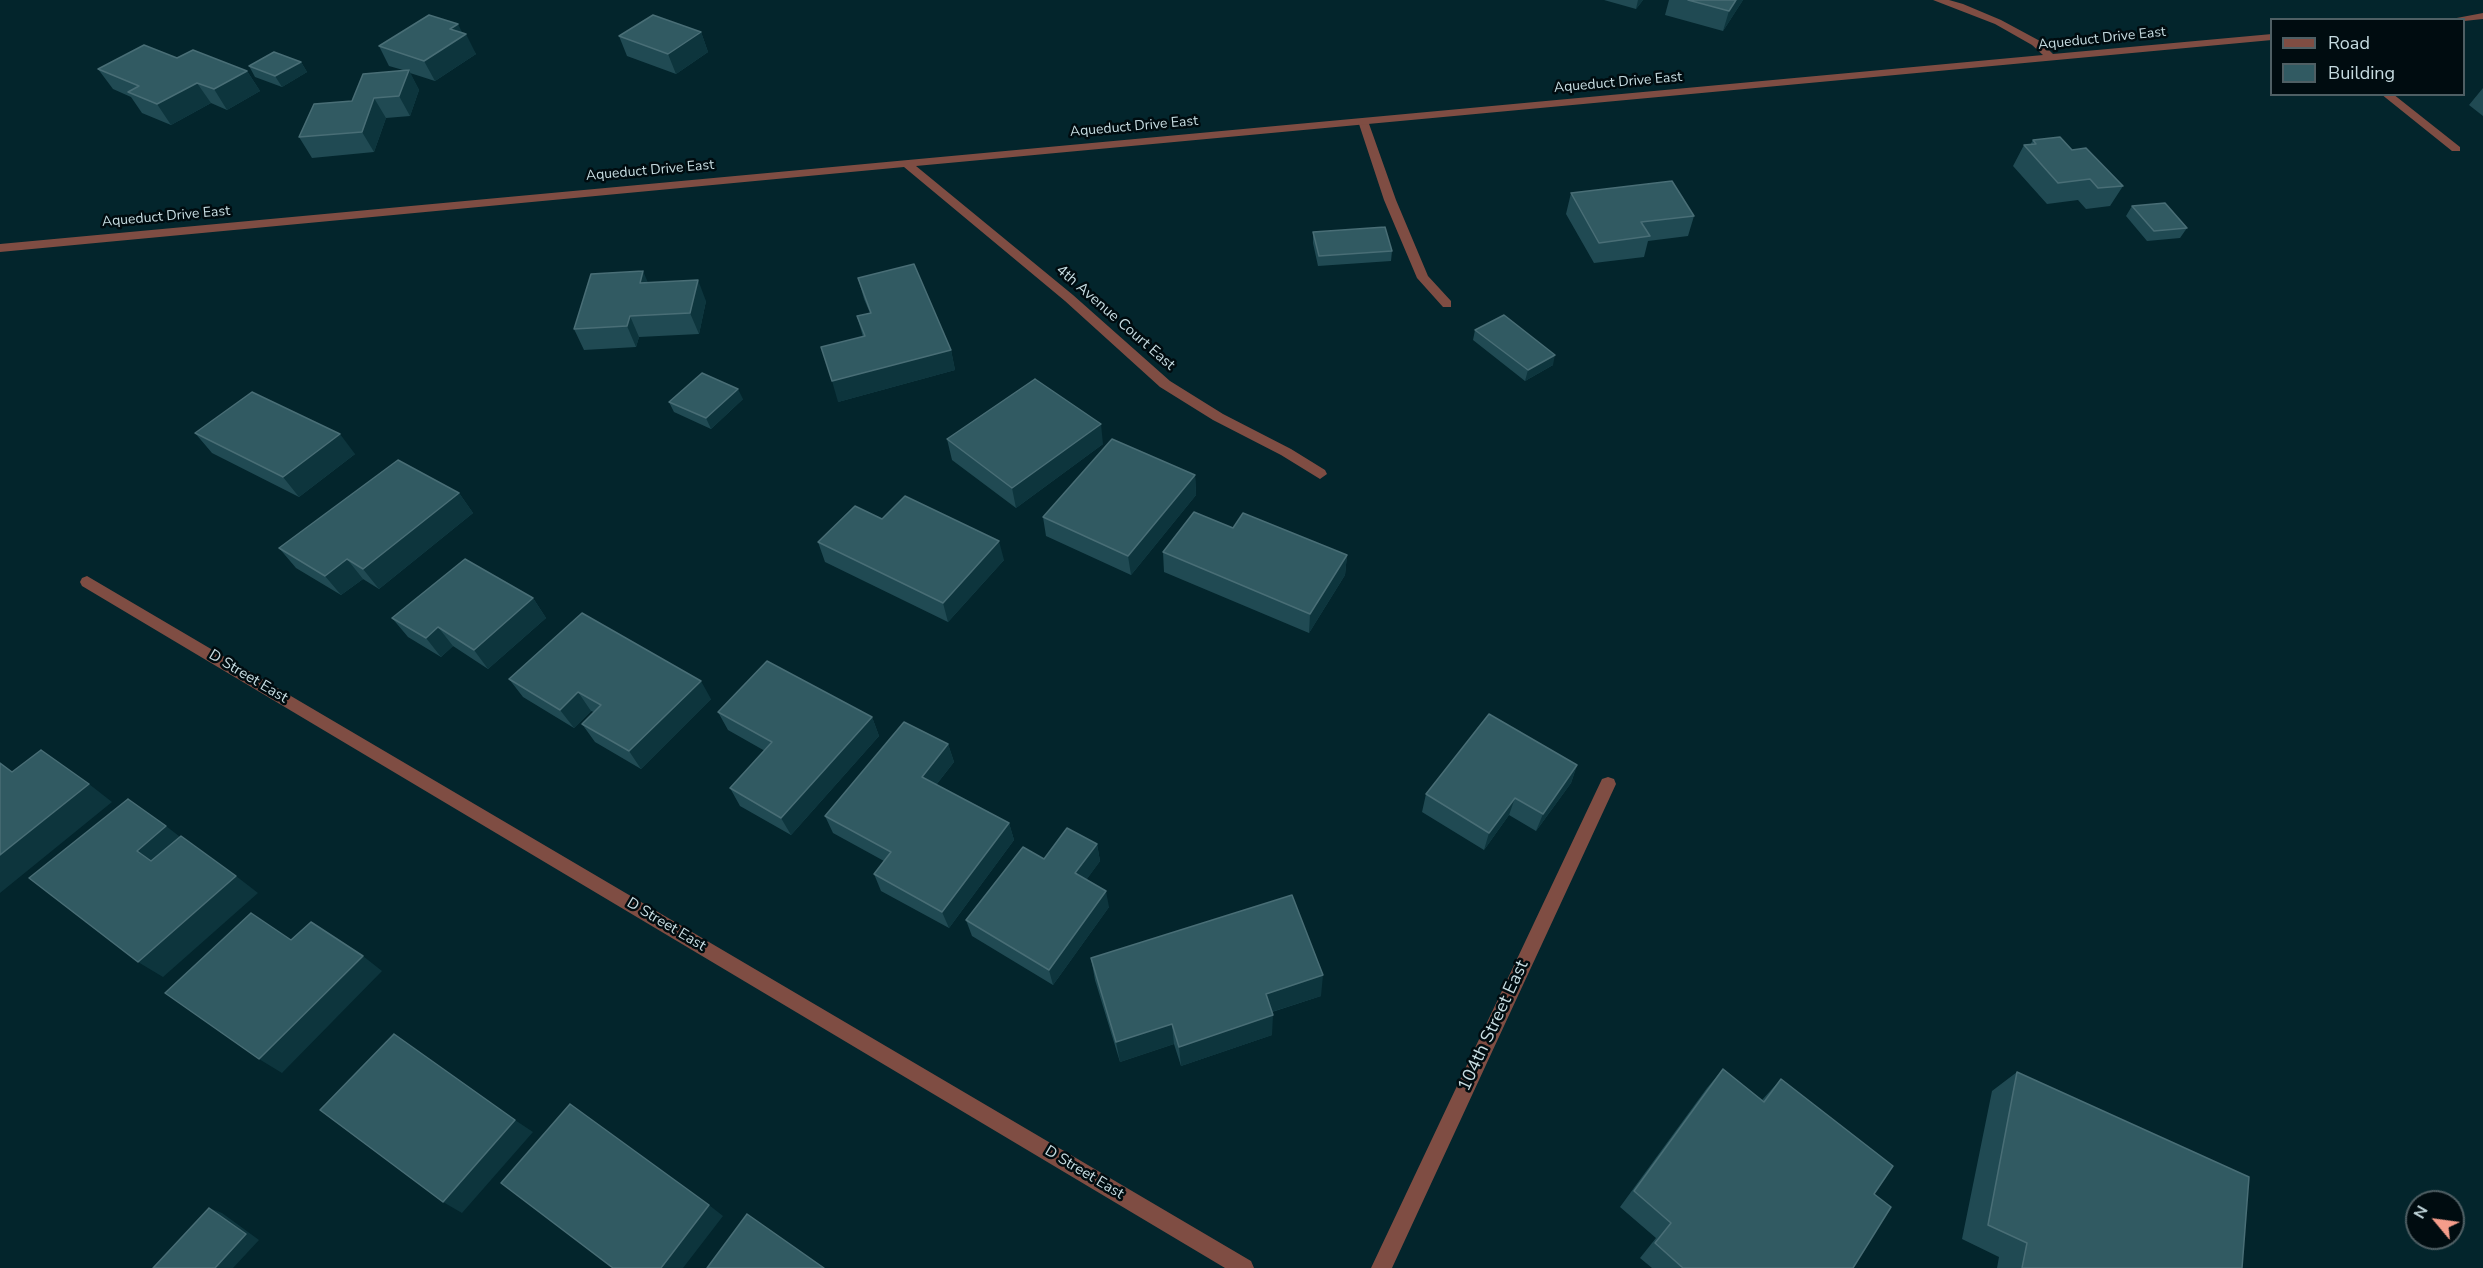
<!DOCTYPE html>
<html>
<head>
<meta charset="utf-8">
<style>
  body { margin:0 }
  #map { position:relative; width:2483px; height:1268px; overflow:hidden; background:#03252c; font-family:"Nunito Sans",sans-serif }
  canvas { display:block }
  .legend { position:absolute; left:2270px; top:18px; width:195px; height:78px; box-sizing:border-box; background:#000c10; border:2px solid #4f5f64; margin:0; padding:8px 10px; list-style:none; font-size:18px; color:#c6dce1 }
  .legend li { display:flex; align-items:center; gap:12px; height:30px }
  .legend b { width:30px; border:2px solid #4f5f64 }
  .north { position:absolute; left:2405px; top:1190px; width:60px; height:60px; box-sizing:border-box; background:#000c10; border:2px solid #4f5f64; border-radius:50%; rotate:299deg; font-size:16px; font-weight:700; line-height:24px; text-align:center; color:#c6dce1 }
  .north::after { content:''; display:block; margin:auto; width:21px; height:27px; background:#f49d8b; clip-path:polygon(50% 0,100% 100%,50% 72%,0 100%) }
</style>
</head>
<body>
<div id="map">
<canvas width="2483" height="1268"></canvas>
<ul class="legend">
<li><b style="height:8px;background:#7f4d43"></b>Road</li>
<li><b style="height:16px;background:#315a62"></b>Building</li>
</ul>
<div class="north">N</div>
</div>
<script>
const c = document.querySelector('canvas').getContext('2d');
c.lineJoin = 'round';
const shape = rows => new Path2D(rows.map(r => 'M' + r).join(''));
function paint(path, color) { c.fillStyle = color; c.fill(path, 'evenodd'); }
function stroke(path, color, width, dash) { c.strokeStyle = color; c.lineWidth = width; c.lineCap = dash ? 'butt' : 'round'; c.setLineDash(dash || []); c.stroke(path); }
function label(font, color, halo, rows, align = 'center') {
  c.font = font + ' "Nunito Sans",sans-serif'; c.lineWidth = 5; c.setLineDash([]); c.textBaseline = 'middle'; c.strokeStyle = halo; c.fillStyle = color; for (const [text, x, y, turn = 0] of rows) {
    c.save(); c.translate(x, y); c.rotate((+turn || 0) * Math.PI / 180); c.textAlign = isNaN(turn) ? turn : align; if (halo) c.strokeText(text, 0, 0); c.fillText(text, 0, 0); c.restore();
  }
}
paint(shape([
  [2381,94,2393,94,2460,147,2460,151,2452,151,2381,94],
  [1363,118,1368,121,1396,200,1428,276,1451,301,1451,307,1443,307,1417,278,1384,200,1358,121,1363,118]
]), '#7f4d43');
paint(shape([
  [1933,0,1949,0,1963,4,2001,20,2040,41,2053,54,2272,34,2272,40,916,166,1073,295,1170,381,1223,414,1291,449,1325,470,1327,474,1320,479,1281,455,1213,420,1160,387,1065,301,904,167,0,252,0,244,2043,55,2032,45,1995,24,1933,0],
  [2483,13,2483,19,2464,21,2464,20,2446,20,2483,13],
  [87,576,1251,1261,1254,1268,1225,1268,82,586,80,582,82,578,87,576],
  [1608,777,1614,779,1616,784,1392,1268,1371,1268,1602,779,1608,777]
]), '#7f4d43');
paint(shape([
  [1604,0,1643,0,1636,9],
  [1669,0,1743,0,1723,31,1665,15],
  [701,32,708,52,676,74,627,56,619,36],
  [462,33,476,54,435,81,410,73,419,90,410,116,386,118,374,152,312,158,299,137,352,101,403,70,389,66,379,46],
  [177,58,247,71,260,91,227,110,211,103,171,125,142,113,131,97,113,89,98,69],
  [301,62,307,72,282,87,255,77,249,66],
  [2483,88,2483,116,2469,105],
  [2033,140,2072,150,2123,186,2110,206,2086,209,2078,200,2047,204,2013,166,2024,145,2030,145],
  [1571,193,1694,216,1688,236,1648,241,1644,257,1594,263,1566,214],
  [2132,206,2187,228,2180,238,2147,241,2126,216],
  [1313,232,1392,251,1391,261,1318,266,1313,243],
  [858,278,951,350,955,370,838,402,863,337,857,316,870,313,864,299],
  [648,283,706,301,699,334,639,337,636,347,584,350,574,329],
  [1475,330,1553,365,1525,381,1473,340],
  [743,399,711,429,674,412,669,402],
  [195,433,355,454,299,497,212,453],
  [947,439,1103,444,1016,508,952,460],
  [1195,475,1196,495,1131,575,1046,536,1043,517],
  [459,493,473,513,379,589,363,579,341,595,296,568,279,548],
  [882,519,1004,560,948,622,825,562,818,542],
  [1233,528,1347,555,1345,575,1309,633,1164,572,1163,552],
  [533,598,546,618,488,669,453,646,441,657,408,637,392,618],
  [509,679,711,699,641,769,595,742,582,724,594,712,591,711,574,728,523,697],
  [718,712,872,717,879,736,791,835,740,806,730,788,765,751,728,730],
  [948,744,954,762,936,785,1009,823,1014,840,949,928,881,891,874,874,884,861,833,833,825,816],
  [1577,765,1571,783,1536,831,1509,815,1484,850,1422,812,1426,794],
  [1097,844,1100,861,1086,880,1109,907,1053,985,972,936,966,920,1044,859],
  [1091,958,1321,996,1272,1012,1272,1035,1181,1066,1174,1044,1120,1062,1095,980],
  [1723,1069,1762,1100,1781,1079,1874,1194,1853,1268,1652,1268,1640,1258,1656,1238,1620,1207,1707,1088],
  [2017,1072,2242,1268,1997,1268,1999,1257,1962,1239,1992,1091]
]), '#204a53');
paint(shape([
  [1638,0,1643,0,1636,9],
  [1736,0,1743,0,1723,31,1729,11],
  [458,24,464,36,466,34,476,54,435,81,424,61,450,29],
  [701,32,708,52,676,74,668,54],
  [301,62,307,72,282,87,275,76],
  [409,70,419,90,410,116,399,96],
  [247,71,260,91,227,110,214,89],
  [197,83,211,103,171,125,157,104],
  [374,98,386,118,374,152,362,132],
  [643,271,652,292,640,283],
  [698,280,706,301,699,334,690,313],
  [630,316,639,337,636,347,627,326],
  [951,350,955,370,838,402,832,381],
  [1555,355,1553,365,1525,381,1528,370],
  [738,389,743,399,711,429,706,418],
  [1101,424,1103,444,1016,508,1012,488],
  [340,434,355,454,299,497,283,477],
  [1195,475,1196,495,1131,575,1128,556],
  [459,493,473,513,379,589,363,569],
  [999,541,1004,560,948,622,943,603],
  [1347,555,1345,575,1309,633,1310,614],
  [347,559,363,579,341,595,325,576],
  [533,598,546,618,488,669,474,650],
  [438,627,453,646,441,657,426,638],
  [701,681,711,699,641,769,629,751],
  [578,692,591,711,574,728,560,710],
  [872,717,879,736,791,835,781,818],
  [948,744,954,762,928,795,922,777],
  [1577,765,1571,783,1536,831,1543,814],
  [89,784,112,802,0,893,0,855],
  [1515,798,1509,815,1484,850,1489,833],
  [1009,823,1014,840,949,928,942,912],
  [166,826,188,843,160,868,137,851],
  [1097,844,1100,861,1079,890,1075,873],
  [236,876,258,893,163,977,138,962],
  [1106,891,1109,907,1053,985,1049,970],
  [363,956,382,971,282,1073,259,1059],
  [1323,975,1321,996,1265,1014,1266,994],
  [1273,1015,1272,1035,1181,1066,1179,1047],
  [1172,1024,1174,1044,1120,1062,1116,1042],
  [515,1120,533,1132,462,1213,443,1202],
  [709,1205,723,1216,683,1268,661,1268],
  [209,1208,222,1213,259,1240,233,1268,215,1268]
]), '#0d353d');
const building = shape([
  [1688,0,1736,0,1729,11,1688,0],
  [429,15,458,24,450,29,466,34,424,61,379,46,429,15],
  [653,15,701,32,668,54,619,36,653,15],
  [144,45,177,58,193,50,247,71,214,89,197,83,157,104,128,92,139,86,98,69,144,45],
  [274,52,301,62,275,76,249,66,274,52],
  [409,70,399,96,374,98,362,132,299,137,314,104,352,101,363,74,409,70],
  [2060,137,2072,150,2086,148,2123,186,2098,188,2090,179,2058,183,2024,145,2036,144,2033,140,2060,137],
  [1672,181,1694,216,1641,222,1650,236,1599,243,1571,193,1672,181],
  [2165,203,2187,228,2154,231,2132,206,2165,203],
  [1385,227,1392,251,1319,256,1313,232,1385,227],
  [914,264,951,350,832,381,821,347,865,336,857,316,871,313,858,278,914,264],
  [643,271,640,283,698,280,690,313,630,316,627,326,574,329,591,274,643,271],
  [1504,315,1555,355,1528,370,1475,330,1504,315],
  [702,373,738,389,706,418,669,402,702,373],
  [1035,379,1101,424,1012,488,947,439,1035,379],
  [252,392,340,434,283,477,195,433,252,392],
  [1112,439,1195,475,1128,556,1043,517,1112,439],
  [398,460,459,493,363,569,347,559,325,576,279,548,398,460],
  [905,496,999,541,943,603,818,542,855,506,882,519,905,496],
  [1194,512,1233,528,1243,513,1347,555,1310,614,1163,552,1194,512],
  [465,559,533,598,474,650,438,627,426,638,392,618,465,559],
  [582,613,701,681,629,751,582,724,601,705,578,692,560,710,509,679,582,613],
  [767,661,872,717,781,818,730,788,772,742,718,712,767,661],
  [1489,714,1577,765,1543,814,1515,798,1489,833,1426,794,1489,714],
  [904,722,948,744,922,777,1009,823,942,912,874,874,891,852,825,816,904,722],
  [41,750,89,784,0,855,0,763,12,772,41,750],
  [128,799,166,826,137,851,151,861,181,836,236,876,138,962,29,878,128,799],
  [1067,828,1097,844,1075,873,1106,891,1049,970,966,920,1023,847,1044,859,1067,828],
  [1292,895,1323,975,1266,994,1273,1015,1179,1047,1172,1024,1116,1042,1091,958,1292,895],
  [251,913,291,940,311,922,363,956,259,1059,165,993,251,913],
  [394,1034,515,1120,443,1202,320,1110,394,1034],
  [1723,1069,1764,1102,1781,1079,1893,1166,1874,1194,1891,1207,1853,1268,1683,1268,1655,1243,1671,1223,1634,1191,1723,1069],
  [2017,1072,2249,1177,2242,1268,2022,1268,2027,1243,1988,1225,2017,1072],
  [570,1104,709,1205,661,1268,613,1268,501,1183,570,1104],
  [209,1208,246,1234,215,1268,153,1268,209,1208],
  [747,1214,824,1268,707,1268,747,1214]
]);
paint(building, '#315a62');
stroke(building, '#496e76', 1.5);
label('14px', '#c6dce1', '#000c10', [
  ["Aqueduct Drive East",2102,39,-6],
  ["Aqueduct Drive East",1618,83,-5],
  ["Aqueduct Drive East",1134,127,-5],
  ["Aqueduct Drive East",650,171,-5],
  ["Aqueduct Drive East",166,217,-5]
]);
label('15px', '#c6dce1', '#000c10', [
  ["4th Avenue Court East",1115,318,41],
  ["D Street East",248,677,31],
  ["D Street East",666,925,31],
  ["D Street East",1084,1173,31]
]);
label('18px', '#c6dce1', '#000c10', [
  ["104th Street East",1494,1026,-65]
]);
</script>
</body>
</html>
